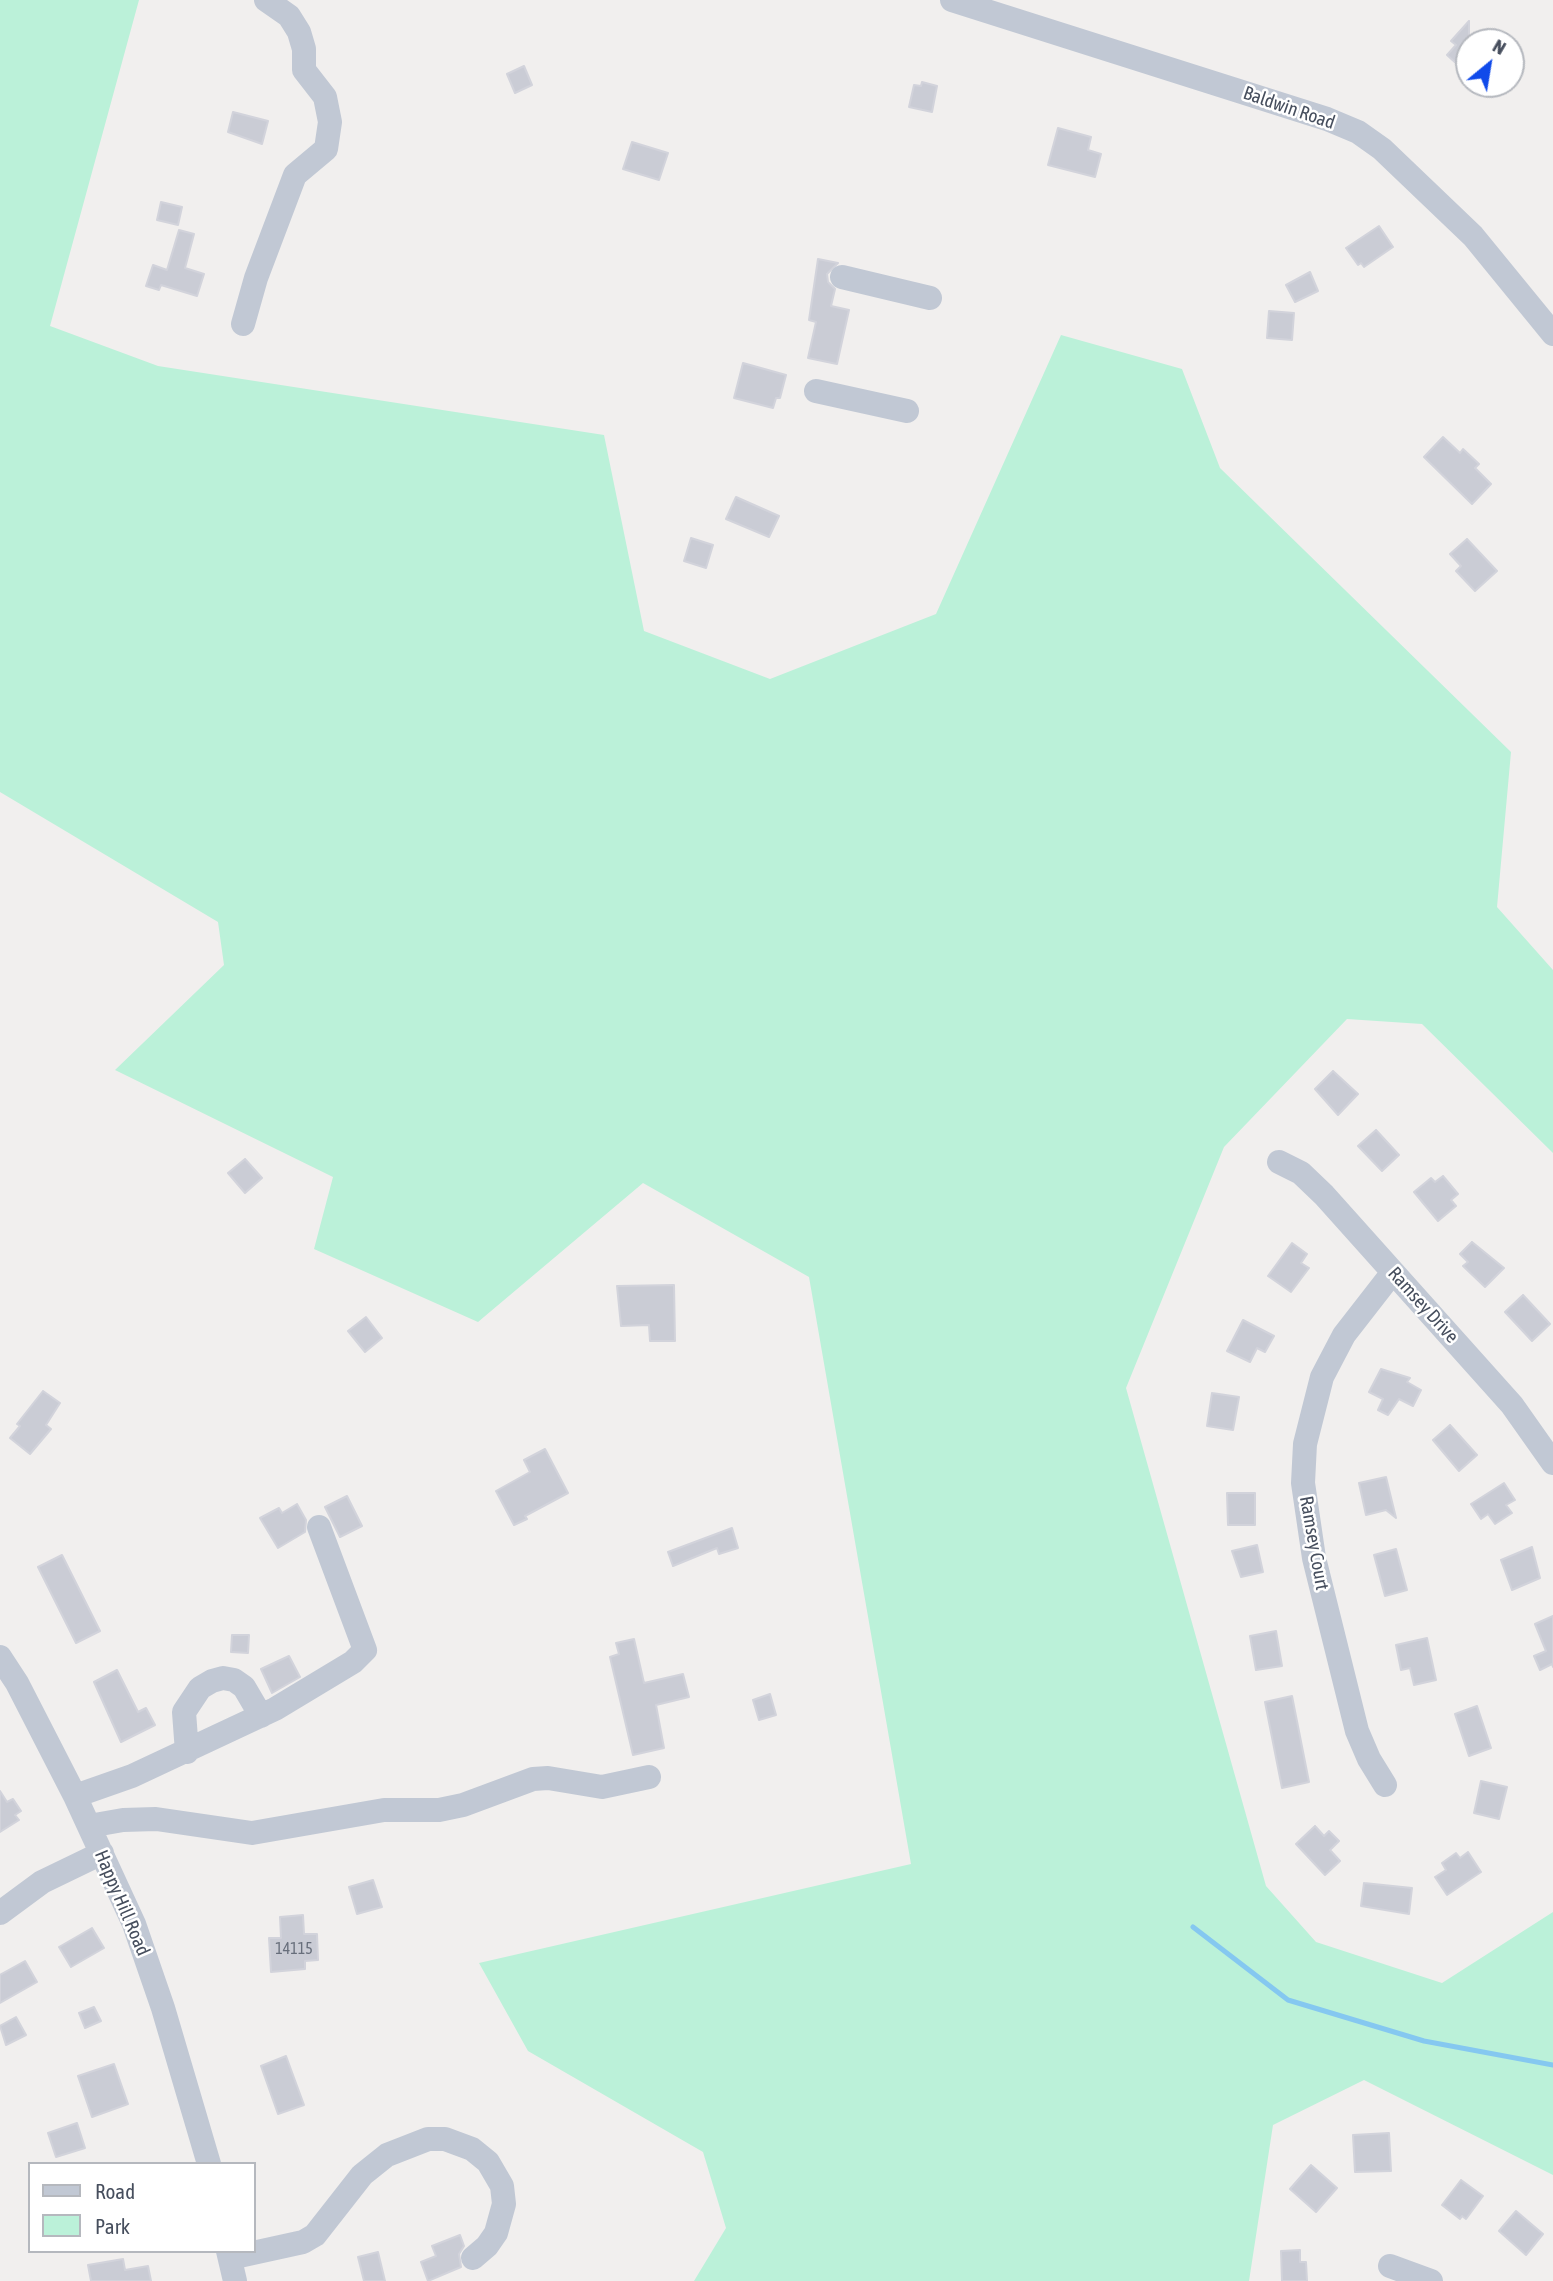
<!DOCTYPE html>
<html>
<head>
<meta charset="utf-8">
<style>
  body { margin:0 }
  #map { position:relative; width:1553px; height:2281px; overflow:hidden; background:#f1efee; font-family:"Asap Condensed",sans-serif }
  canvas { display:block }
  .legend { position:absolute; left:28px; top:2162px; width:228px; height:91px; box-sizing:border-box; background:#fff; border:2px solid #b5b8be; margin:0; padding:9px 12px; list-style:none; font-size:21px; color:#464e5d }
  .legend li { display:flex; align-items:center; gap:14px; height:35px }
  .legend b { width:35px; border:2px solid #b5b8be }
  .north { position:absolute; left:1455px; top:28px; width:70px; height:70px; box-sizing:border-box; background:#fff; border:2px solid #b5b8be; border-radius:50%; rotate:30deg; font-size:19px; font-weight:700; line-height:28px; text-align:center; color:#464e5d }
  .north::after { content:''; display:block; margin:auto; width:24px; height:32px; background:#104aea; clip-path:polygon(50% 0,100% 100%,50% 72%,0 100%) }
</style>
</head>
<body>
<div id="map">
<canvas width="1553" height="2281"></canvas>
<ul class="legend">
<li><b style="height:9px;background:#c1c8d4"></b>Road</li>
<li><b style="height:19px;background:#bbf1d9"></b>Park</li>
</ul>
<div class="north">N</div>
</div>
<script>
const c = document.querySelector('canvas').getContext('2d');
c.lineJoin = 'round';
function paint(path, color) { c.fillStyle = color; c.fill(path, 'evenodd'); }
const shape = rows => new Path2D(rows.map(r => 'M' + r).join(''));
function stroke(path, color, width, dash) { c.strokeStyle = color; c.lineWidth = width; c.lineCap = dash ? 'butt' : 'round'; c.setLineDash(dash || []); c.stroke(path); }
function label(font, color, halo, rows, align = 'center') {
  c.font = font + ' "Asap Condensed",sans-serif'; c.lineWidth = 5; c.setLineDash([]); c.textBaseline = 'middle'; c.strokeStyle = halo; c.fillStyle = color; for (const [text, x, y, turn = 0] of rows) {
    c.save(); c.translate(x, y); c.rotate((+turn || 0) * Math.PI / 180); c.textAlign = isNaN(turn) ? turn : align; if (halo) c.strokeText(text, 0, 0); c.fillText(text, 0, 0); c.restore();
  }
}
paint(shape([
  [0,0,139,0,50,326,158,366,604,435,644,631,770,679,936,614,1061,335,1182,369,1220,468,1511,752,1497,907,1553,970,1553,1153,1422,1024,1347,1019,1224,1147,1126,1388,1266,1886,1316,1942,1442,1983,1553,1912,1553,2175,1364,2080,1273,2125,1249,2281,694,2281,726,2228,703,2152,528,2051,479,1963,911,1864,809,1277,643,1183,478,1322,314,1249,333,1177,115,1070,224,965,218,922,0,792]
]), '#bbf1d9');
stroke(shape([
  [1193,1927,1288,2000,1424,2041,1553,2065]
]), '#85c8f0', 5);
const building = shape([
  [1469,21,1469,75,1447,55,1456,45,1451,41,1469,21],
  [524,66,532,85,515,93,507,74,524,66],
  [922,82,937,86,932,112,909,107,914,85,921,86,922,82],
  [233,112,268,121,262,144,228,132,233,112],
  [1058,128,1091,137,1088,150,1101,154,1095,177,1048,165,1058,128],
  [632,142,668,153,659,180,623,169,632,142],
  [161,202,182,207,178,225,157,220,161,202],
  [1379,226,1393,247,1364,267,1361,263,1358,265,1346,248,1379,226],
  [179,230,194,234,185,268,204,274,197,296,161,285,159,290,146,286,153,265,167,270,179,230],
  [818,259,838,263,827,274,828,282,835,289,831,306,849,310,837,364,808,358,816,322,809,320,818,259],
  [1310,272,1318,291,1295,302,1286,285,1310,272],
  [1269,311,1294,313,1292,340,1267,338,1269,311],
  [743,363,786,375,780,398,776,398,773,408,734,398,743,363],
  [1443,437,1460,453,1463,449,1479,464,1475,468,1491,484,1472,504,1424,457,1443,437],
  [736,497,779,516,769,537,726,519,736,497],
  [691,538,713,545,706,568,684,561,691,538],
  [1467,539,1497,571,1475,591,1456,571,1461,566,1450,554,1467,539],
  [1333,1071,1358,1094,1338,1115,1315,1089,1333,1071],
  [1376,1130,1399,1155,1382,1171,1358,1146,1376,1130],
  [245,1159,262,1178,245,1193,228,1173,245,1159],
  [1443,1176,1458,1194,1451,1200,1456,1206,1438,1221,1414,1192,1431,1178,1435,1182,1443,1176],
  [1472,1242,1504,1268,1485,1287,1463,1266,1468,1262,1460,1254,1472,1242],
  [1292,1243,1307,1254,1301,1263,1309,1268,1291,1292,1268,1276,1292,1243],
  [674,1285,675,1341,650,1341,649,1325,621,1326,617,1286,674,1285],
  [1523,1295,1550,1324,1532,1341,1505,1312,1523,1295],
  [366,1317,382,1338,365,1352,348,1331,366,1317],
  [1243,1320,1274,1336,1265,1352,1257,1348,1250,1362,1227,1351,1243,1320],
  [1381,1369,1410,1378,1407,1382,1421,1390,1413,1406,1399,1399,1388,1415,1378,1410,1383,1399,1369,1392,1381,1369],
  [43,1391,60,1403,46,1425,51,1429,30,1454,10,1438,20,1426,17,1424,43,1391],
  [1212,1393,1239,1397,1233,1430,1207,1426,1212,1393],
  [1450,1425,1477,1455,1459,1471,1433,1440,1450,1425],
  [545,1449,568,1493,525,1516,527,1519,514,1525,496,1491,530,1472,524,1460,545,1449],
  [1386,1477,1396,1518,1386,1510,1366,1515,1359,1483,1386,1477],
  [1504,1483,1515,1500,1506,1505,1512,1513,1495,1524,1488,1514,1481,1519,1471,1504,1504,1483],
  [1227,1493,1255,1493,1255,1525,1228,1525,1227,1493],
  [347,1496,362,1526,340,1537,325,1507,347,1496],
  [297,1504,306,1520,305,1532,278,1548,260,1518,279,1508,282,1513,297,1504],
  [732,1528,738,1548,719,1554,717,1548,673,1566,668,1552,732,1528],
  [1257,1545,1263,1572,1241,1577,1232,1551,1257,1545],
  [1532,1547,1540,1578,1512,1590,1501,1560,1532,1547],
  [1396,1549,1407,1590,1385,1596,1374,1555,1396,1549],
  [62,1555,100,1631,76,1643,38,1567,62,1555],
  [1553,1616,1553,1667,1552,1664,1540,1670,1534,1656,1546,1651,1535,1624,1553,1616],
  [1276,1631,1282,1666,1256,1670,1250,1636,1276,1631],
  [232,1635,249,1635,248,1653,231,1652,232,1635],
  [1427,1638,1436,1680,1414,1685,1410,1668,1401,1670,1396,1645,1427,1638],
  [634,1639,644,1683,683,1674,689,1697,656,1705,664,1748,633,1755,610,1657,619,1654,616,1643,634,1639],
  [289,1656,300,1677,272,1693,261,1669,289,1656],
  [117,1670,138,1712,146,1708,155,1725,121,1742,94,1682,117,1670],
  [770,1694,776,1715,759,1720,753,1700,770,1694],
  [1292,1696,1309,1782,1282,1788,1265,1702,1292,1696],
  [1477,1706,1491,1748,1469,1756,1455,1714,1477,1706],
  [1481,1781,1507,1787,1499,1819,1474,1813,1481,1781],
  [0,1791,7,1802,13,1799,21,1811,15,1815,19,1820,0,1832,0,1791],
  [1315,1826,1324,1836,1329,1831,1339,1841,1330,1850,1340,1861,1325,1875,1296,1844,1315,1826],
  [1468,1852,1481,1872,1447,1895,1435,1877,1446,1870,1442,1863,1456,1853,1460,1858,1468,1852],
  [373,1880,382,1907,357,1914,349,1887,373,1880],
  [1364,1883,1412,1888,1409,1914,1361,1906,1364,1883],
  [303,1915,304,1934,317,1934,318,1960,305,1961,305,1969,271,1972,269,1938,281,1938,280,1917,303,1915],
  [92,1928,104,1948,71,1967,59,1947,92,1928],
  [25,1961,37,1982,0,2003,0,1975,25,1961],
  [94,2007,101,2021,85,2028,79,2013,94,2007],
  [16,2017,26,2035,6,2045,0,2026,16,2017],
  [286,2056,304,2105,278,2114,261,2066,286,2056],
  [114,2064,128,2104,92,2117,78,2076,114,2064],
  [77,2123,85,2148,56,2157,48,2133,77,2123],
  [1389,2133,1391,2171,1355,2172,1353,2135,1389,2133],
  [1311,2165,1337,2188,1316,2212,1290,2189,1311,2165],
  [1461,2180,1483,2196,1466,2219,1462,2216,1460,2219,1442,2205,1461,2180],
  [1516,2211,1543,2234,1526,2255,1499,2231,1516,2211],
  [460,2235,464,2246,459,2254,461,2267,428,2281,421,2262,436,2256,432,2246,460,2235],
  [1300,2250,1300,2262,1306,2262,1307,2281,1282,2281,1281,2251,1300,2250],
  [378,2252,385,2281,364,2281,358,2257,378,2252],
  [123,2259,125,2270,148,2266,151,2281,91,2281,88,2265,123,2259]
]);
paint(building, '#caccd5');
stroke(building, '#d2d3db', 2);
stroke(shape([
  [952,0,1327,119,1358,132,1382,149,1473,236,1553,334],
  [842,277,930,298],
  [243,324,256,278,295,175,326,149,330,122,325,97,304,70,304,49,299,32,289,16,266,0],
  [816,391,907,411],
  [1279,1162,1301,1173,1324,1195,1512,1405,1553,1463],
  [0,1657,17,1683,75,1796,134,1924,163,2008,209,2164],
  [187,1752,184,1712,200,1688,212,1681,223,1678,234,1680,244,1687,261,1716],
  [1385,1785,1369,1759,1357,1731,1314,1558,1303,1483,1305,1444,1322,1377,1344,1335,1393,1272],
  [75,1796,132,1776,275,1709,353,1662,365,1650,319,1527],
  [89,1826,123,1820,156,1819,252,1833,384,1810,439,1810,463,1805,533,1779,548,1778,602,1787,649,1777],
  [0,1913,42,1882,102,1853],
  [228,2251,235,2281],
  [230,2258,303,2242,315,2235,362,2175,387,2155,428,2139,445,2139,472,2149,488,2162,502,2186,504,2204,496,2233,487,2246,473,2258],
  [1390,2266,1431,2281]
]), '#c1c8d4', 24);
label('16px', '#676e7b', null, [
  ["14115",294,1949]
]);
label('19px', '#464e5d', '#fff', [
  ["Baldwin Road",1289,108,19],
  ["Ramsey Drive",1423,1305,48],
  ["Ramsey Court",1314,1543,80],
  ["Happy Hill Road",122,1903,67]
]);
</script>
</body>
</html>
